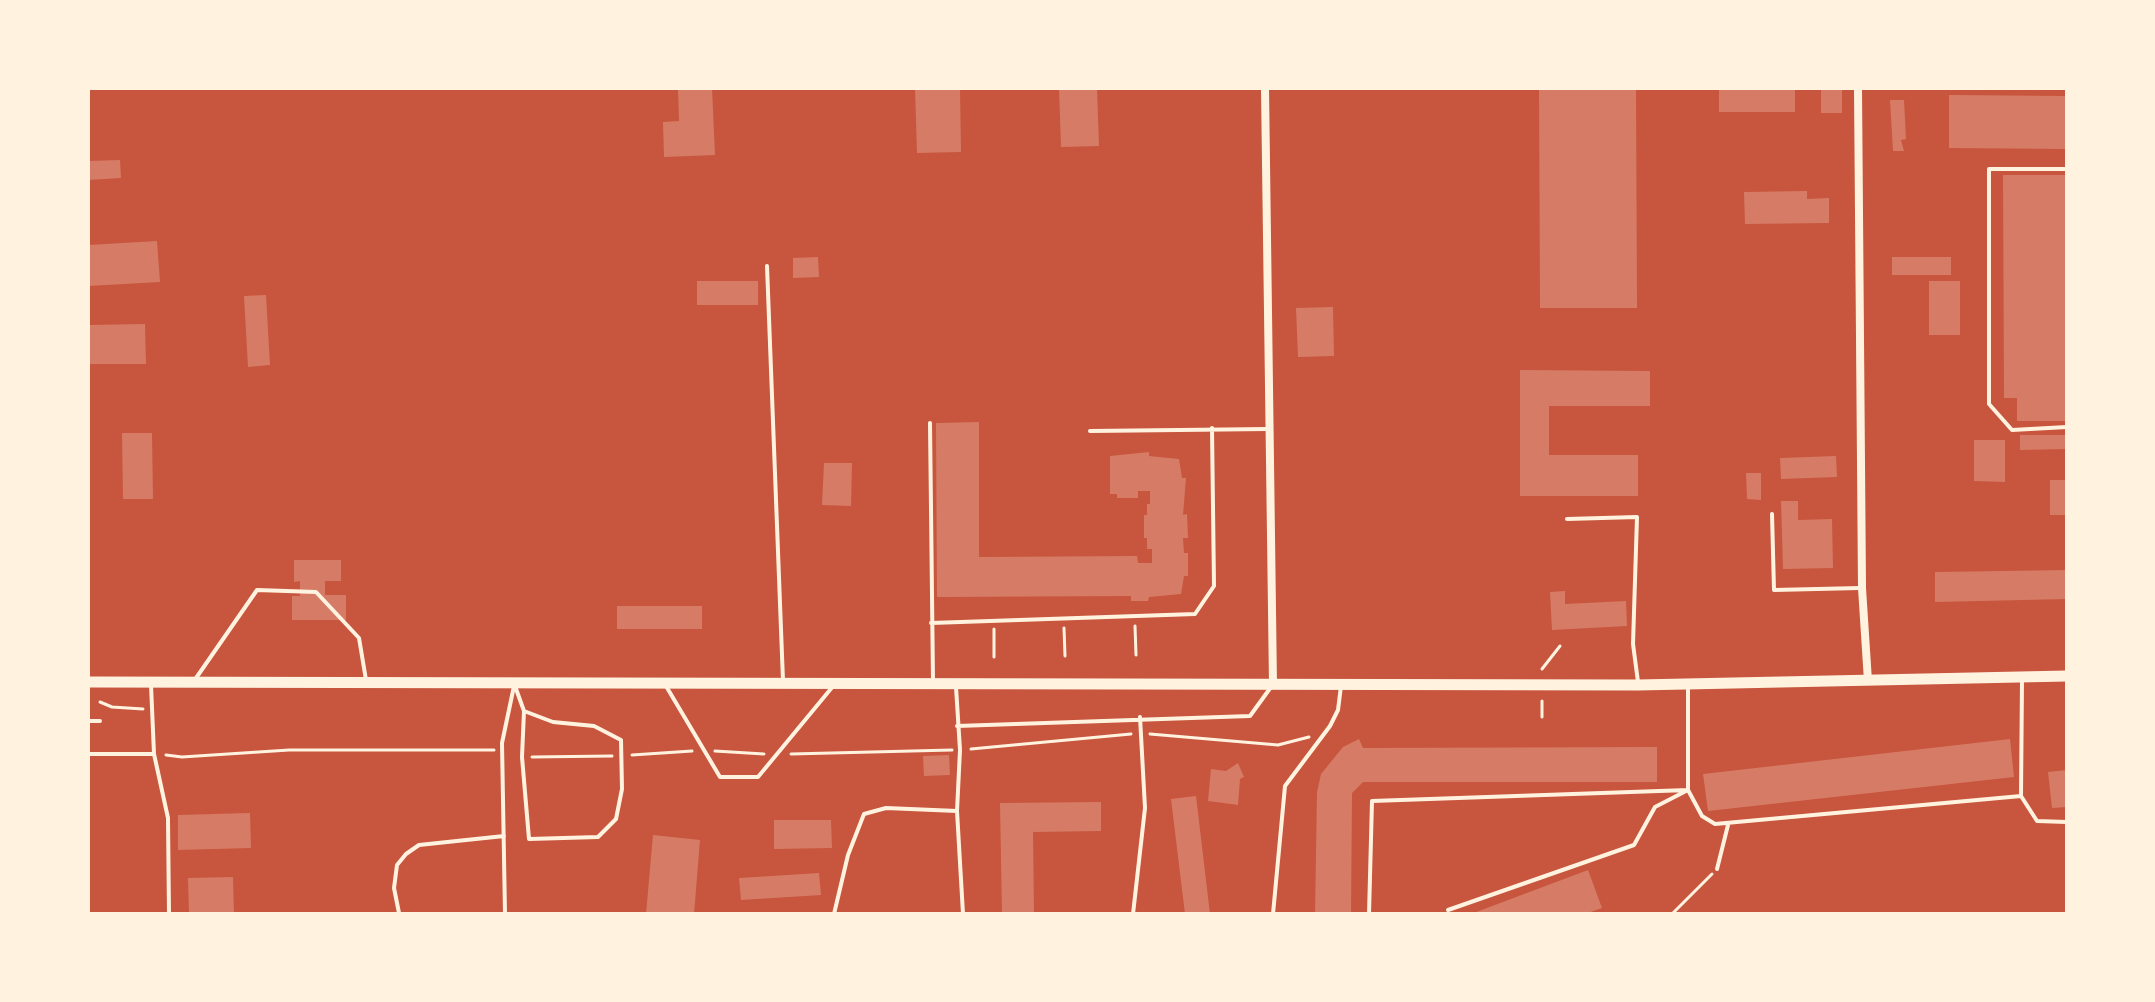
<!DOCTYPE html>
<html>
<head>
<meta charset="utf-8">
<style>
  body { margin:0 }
  #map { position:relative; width:2155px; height:1002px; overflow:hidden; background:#c8553d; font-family:"Sofia Sans Condensed",sans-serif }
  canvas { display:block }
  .frame { position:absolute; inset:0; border:90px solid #fff3e0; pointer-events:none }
</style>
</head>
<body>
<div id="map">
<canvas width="2155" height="1002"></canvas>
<div class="frame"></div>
</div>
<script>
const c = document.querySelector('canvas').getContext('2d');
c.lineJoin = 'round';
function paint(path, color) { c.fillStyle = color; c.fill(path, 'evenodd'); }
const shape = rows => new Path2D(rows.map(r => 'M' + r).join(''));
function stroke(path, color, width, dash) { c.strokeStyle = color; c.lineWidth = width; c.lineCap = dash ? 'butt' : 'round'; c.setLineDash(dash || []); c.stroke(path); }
paint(shape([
  [678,88,712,88,715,155,664,157,663,122,679,121],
  [915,88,960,88,961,152,917,153],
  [1059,88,1097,88,1099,146,1061,147],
  [1539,88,1636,88,1637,308,1540,308],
  [1719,88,1795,88,1795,112,1719,112],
  [1821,88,1842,88,1842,113,1821,113],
  [1949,95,2067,96,2067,149,1949,148],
  [1890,100,1904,100,1906,139,1901,140,1904,151,1893,151],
  [120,160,121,178,88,180,88,161],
  [2003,175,2067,175,2067,421,2017,421,2017,398,2004,398],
  [1807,191,1807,199,1829,198,1829,223,1745,224,1744,192],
  [157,241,160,282,88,286,88,245],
  [818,257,819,277,793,278,793,258],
  [1892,257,1951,257,1951,275,1892,275],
  [697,281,758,281,758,305,697,305],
  [1929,281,1960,281,1960,335,1929,335],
  [266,295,270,365,248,367,244,296],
  [1333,307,1334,356,1298,357,1296,308],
  [145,324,146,364,88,364,88,325],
  [1520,370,1650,371,1650,406,1549,406,1549,455,1638,455,1638,496,1520,496],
  [979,422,979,557,1137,556,1138,563,1152,563,1152,549,1147,549,1147,538,1144,538,1144,515,1147,515,1147,504,1150,504,1150,491,1138,491,1138,498,1117,498,1117,494,1110,494,1110,456,1149,452,1149,456,1179,459,1182,478,1186,478,1183,515,1187,514,1188,538,1183,538,1184,553,1188,553,1188,576,1184,576,1181,594,1149,597,1148,601,1131,601,1131,596,937,597,936,423],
  [122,433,152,433,153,499,123,499],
  [2020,435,2067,435,2067,449,2020,450],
  [1974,440,2005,440,2005,482,1974,481],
  [1836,456,1837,477,1781,479,1780,458],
  [824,463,852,463,851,506,822,505],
  [1746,473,1761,473,1761,500,1747,499],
  [2050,480,2067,480,2067,515,2050,515],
  [1781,501,1798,501,1798,520,1832,519,1833,568,1783,569],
  [294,560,341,560,341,581,325,581,325,595,346,595,346,620,292,620,292,596,300,596,300,581,294,582],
  [2067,570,2067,599,1935,602,1935,572],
  [1565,591,1565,604,1626,601,1627,626,1552,630,1550,592],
  [617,606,702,606,702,629,617,629],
  [1359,739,1363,748,1657,747,1657,782,1363,782,1352,793,1351,914,1315,914,1317,792,1321,774,1343,747],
  [2010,739,2014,777,1708,811,1703,774],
  [949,755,950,775,924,776,923,756],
  [1238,763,1244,777,1240,779,1238,805,1208,801,1211,769,1226,771],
  [2067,770,2067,807,2052,808,2048,772],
  [1196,796,1210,914,1185,914,1171,799],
  [1101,802,1101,831,1033,832,1034,914,1002,914,1000,803],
  [250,813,251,848,178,850,178,815],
  [774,820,831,820,832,848,774,849],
  [653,835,700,840,694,914,646,914],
  [1588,870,1602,908,1585,914,1471,914],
  [819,873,821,895,741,900,739,878],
  [233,877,234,914,189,914,188,878]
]), '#d67c66');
stroke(shape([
  [1135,626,1136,655],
  [1064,628,1065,656],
  [994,629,994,657],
  [1542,669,1560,646],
  [1542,701,1542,717],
  [100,702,112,707,143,709],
  [1150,734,1278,745,1309,737],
  [971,749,1131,734],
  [715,751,764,754],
  [791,754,952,750],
  [166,755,182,757,289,750,494,750],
  [632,755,692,751],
  [532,757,612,756],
  [1672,914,1712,874]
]), '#fff3e0', 3);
stroke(shape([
  [2067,169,1989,169,1989,404,2012,430,2067,427],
  [767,266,783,681],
  [930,423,933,681],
  [1090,431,1268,429],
  [1772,514,1774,590,1860,588],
  [1567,519,1637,517,1633,644,1638,682],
  [931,623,1195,614,1214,586,1212,428],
  [194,681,257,590,316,592,359,638,366,680],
  [151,685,154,754,168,818,169,914],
  [1688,685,1688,790,1702,816,1715,824,2021,796,2037,821,2067,822],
  [515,686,524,711,522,757,529,839,598,837,616,819,622,789,621,740,594,726,553,722,524,711],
  [666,686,720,777,758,777,834,685],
  [956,687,960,750,957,811,963,914],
  [88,721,100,721],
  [957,726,1250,716,1271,687],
  [88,754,154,754],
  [2021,795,2022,680],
  [1717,869,1728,825],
  [399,913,394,888,397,865,406,854,419,845,504,836],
  [505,914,502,743,514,686],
  [834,914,848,855,864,814,886,808,957,811],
  [1133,914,1145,808,1140,717],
  [1273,914,1285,786,1330,726,1338,710,1341,686],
  [1369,914,1372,801,1688,790,1655,807,1634,845,1448,910]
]), '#fff3e0', 4);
stroke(shape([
  [1265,88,1273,685],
  [1858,88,1862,588,1868,681]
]), '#fff3e0', 8);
stroke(shape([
  [88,682,1638,685,2067,676]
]), '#fff3e0', 11);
</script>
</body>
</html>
